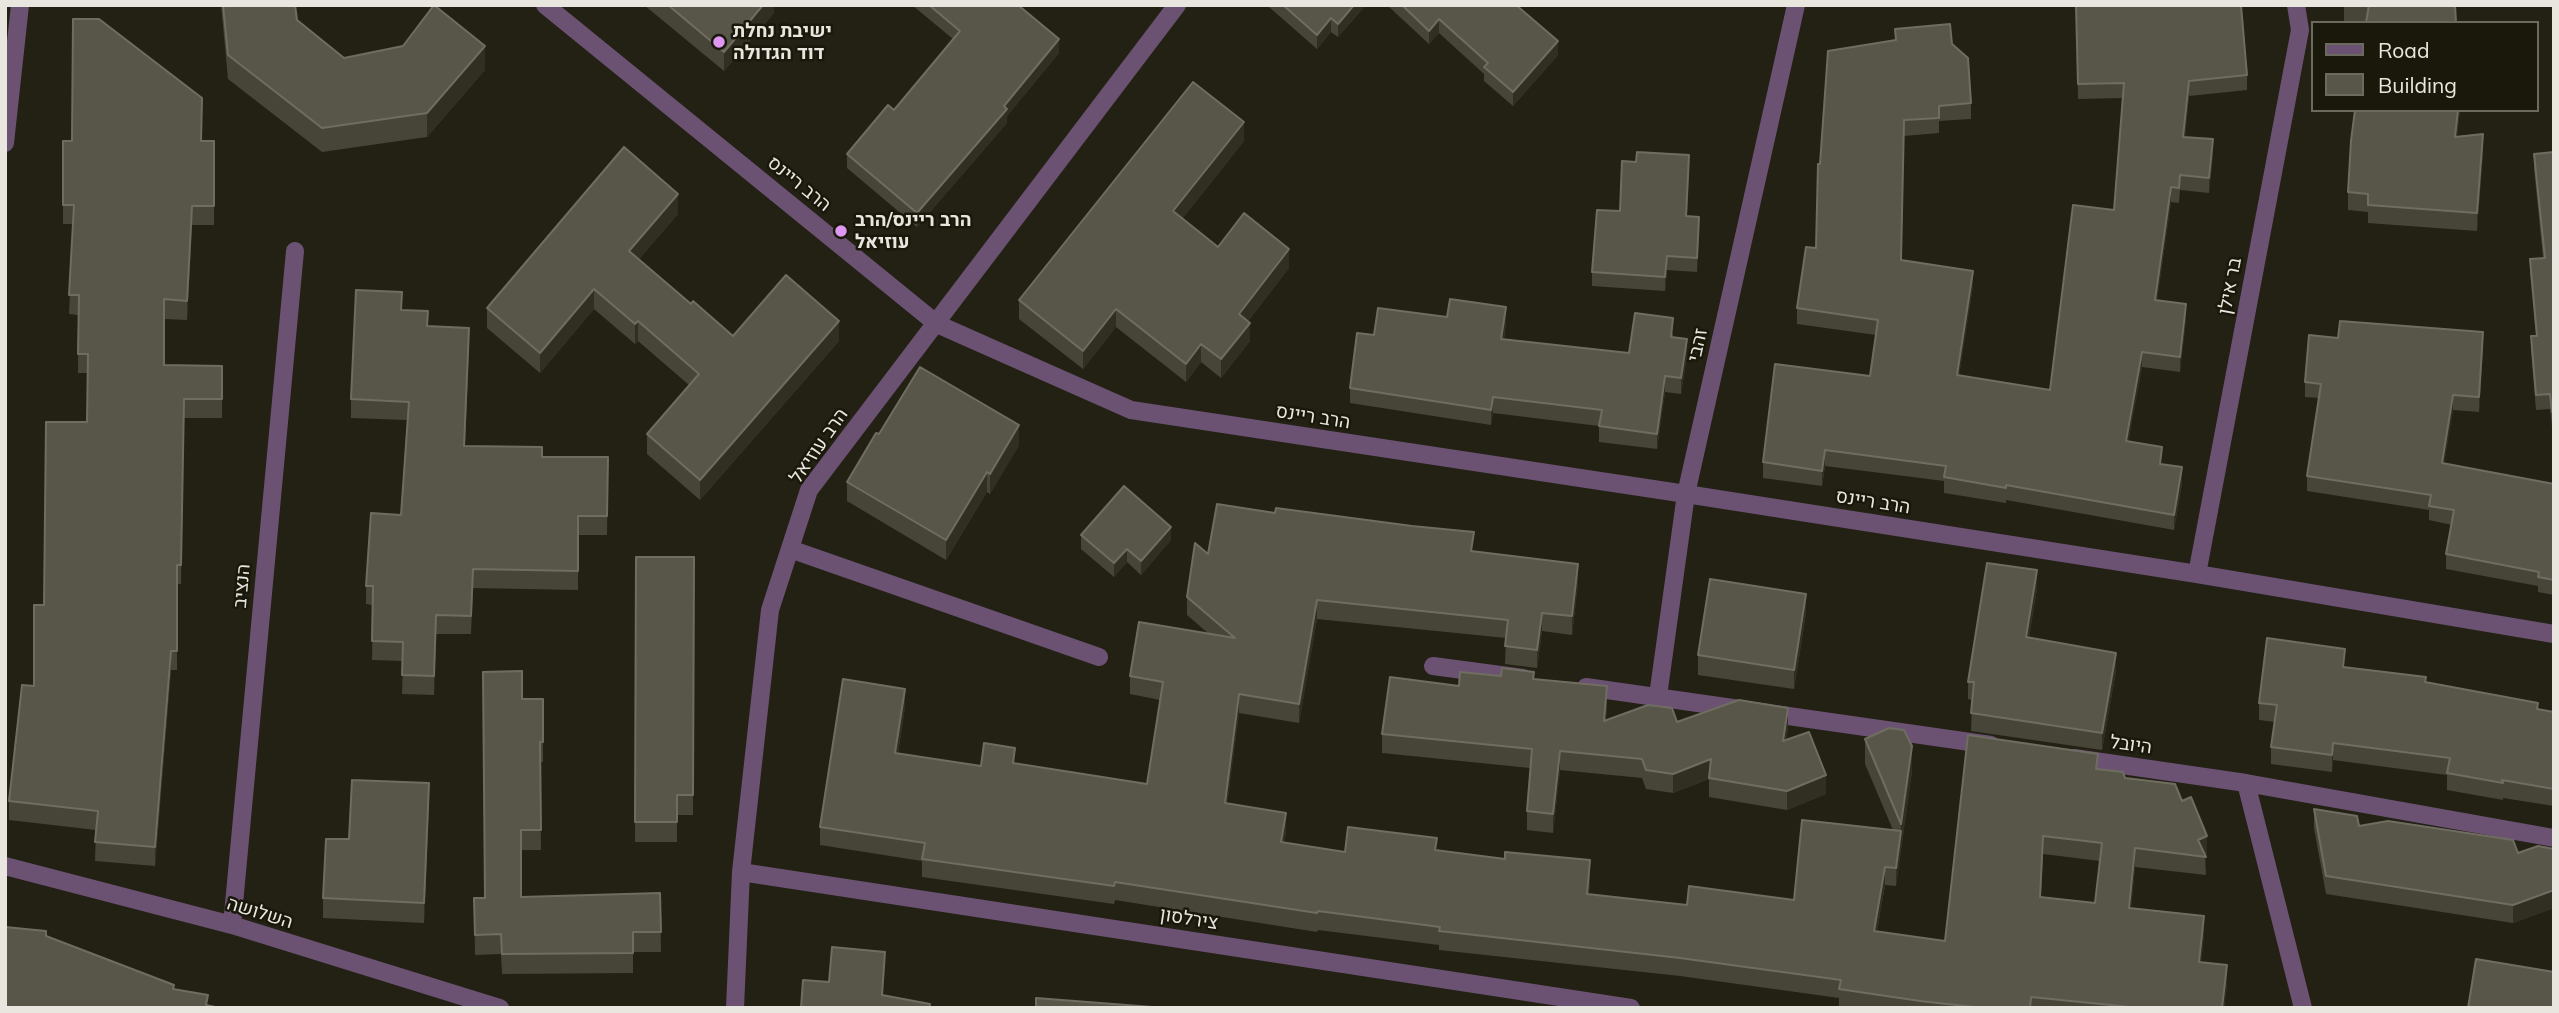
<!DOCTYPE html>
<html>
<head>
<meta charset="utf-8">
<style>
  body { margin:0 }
  #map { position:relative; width:2559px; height:1013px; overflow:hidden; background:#232114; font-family:Mulish,sans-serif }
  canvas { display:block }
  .frame { position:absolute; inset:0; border:7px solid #e8e6de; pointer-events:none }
  .legend { position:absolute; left:2311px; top:21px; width:228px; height:91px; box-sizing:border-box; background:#1a180b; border:2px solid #6c6a5f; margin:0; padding:9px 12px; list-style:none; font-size:21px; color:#e8e6de }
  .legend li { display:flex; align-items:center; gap:14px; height:35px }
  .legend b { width:35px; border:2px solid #6c6a5f }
</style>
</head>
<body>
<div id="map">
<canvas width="2559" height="1013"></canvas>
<div class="frame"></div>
<ul class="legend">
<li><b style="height:9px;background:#6b5273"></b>Road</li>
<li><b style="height:19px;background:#585649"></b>Building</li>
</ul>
</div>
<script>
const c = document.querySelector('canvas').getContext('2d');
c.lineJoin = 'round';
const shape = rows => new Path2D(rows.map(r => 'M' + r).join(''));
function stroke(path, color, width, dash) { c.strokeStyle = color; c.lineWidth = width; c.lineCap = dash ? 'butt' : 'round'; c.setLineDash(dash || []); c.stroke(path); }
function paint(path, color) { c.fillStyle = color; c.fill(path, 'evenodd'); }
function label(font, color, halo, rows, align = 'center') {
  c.font = font + ' Mulish,Heebo,sans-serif'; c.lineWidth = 5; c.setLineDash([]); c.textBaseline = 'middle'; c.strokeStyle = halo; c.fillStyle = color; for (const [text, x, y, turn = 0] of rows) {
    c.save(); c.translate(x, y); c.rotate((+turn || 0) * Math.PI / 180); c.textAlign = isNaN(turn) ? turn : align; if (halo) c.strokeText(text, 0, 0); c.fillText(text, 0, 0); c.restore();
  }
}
stroke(shape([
  [545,5,937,324,1131,410,1686,494,2197,574,2554,634],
  [5,143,20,5],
  [790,549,1099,657],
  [2197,574,2300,30,2296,5],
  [1433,666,1523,678],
  [1586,687,1991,745],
  [1658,696,1686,494,1796,5],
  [2074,758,2246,783,2554,838],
  [2246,783,2303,1008],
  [5,866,232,925,500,1008],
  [741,872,1631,1008],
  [232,925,295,251],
  [735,1008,741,872,770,610,809,490,1177,5]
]), '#6b5273', 18);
paint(shape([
  [221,5,295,5,297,20,344,58,485,70,427,137,322,152,228,79],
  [644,5,774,5,774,13,724,71],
  [912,5,1018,5,1059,53,1007,116,1007,123,917,227,847,168,847,154,894,110,953,39],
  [1269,5,1366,5,1338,37,1331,32,1317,49,1269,7],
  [1387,5,1516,5,1558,55,1513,106,1484,81,1484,74,1439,33,1429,44],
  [2076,5,2247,75,2247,90,2189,96,2185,137,2213,154,2209,193,2180,190,2179,203,2171,202,2157,300,2186,319,2180,372,2142,367,2128,441,2162,464,2182,483,2174,530,2006,500,2006,503,1944,493,1944,481,1825,466,1822,486,1763,478,1763,462,1870,376,1876,335,1797,324,1797,308,1816,248,1820,164,1895,40,1895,29,1952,44,1971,103,1971,119,1939,121,1939,133,1904,136,1901,260,1973,286,1959,375,2050,390,2114,210,2123,98,2078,99],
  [2344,5,2455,5,2366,22,2344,22],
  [2355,110,2460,110,2457,136,2483,152,2477,231,2368,223,2368,212,2348,210,2348,192],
  [63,141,214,141,214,225,192,225,187,320,164,319,164,365,222,366,222,418,184,418,181,584,177,584,177,670,171,670,155,866,95,861,96,830,9,820,9,801,34,686,44,605,87,422,88,373,78,373,78,315,69,314,73,224,63,224],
  [1244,141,1182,219,1218,247,1289,268,1248,321,1250,341,1221,378,1201,362,1186,382,1116,327,1083,369,1019,319,1019,300],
  [2554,152,2554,427,2552,427,2550,409,2536,410,2531,350,2531,336,2536,336,2530,274,2530,259,2543,258,2534,168,2534,154],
  [1689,169,1687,216,1699,231,1697,272,1667,270,1665,291,1592,286,1592,272,1620,211],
  [678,214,639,259,691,304,733,336,839,341,700,500,647,454,647,434,689,385,638,341,635,344,594,309,540,373,487,328,487,308],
  [402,310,428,326,469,347,465,446,542,457,608,457,607,535,578,535,578,590,473,588,471,634,436,634,434,695,402,694,403,661,372,660,373,605,366,604,366,586,401,515,407,420,351,418,351,399],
  [1447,317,1506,322,1504,339,1629,353,1673,334,1673,338,1687,355,1681,394,1665,392,1657,449,1599,442,1599,426,1493,413,1491,425,1350,403,1350,388],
  [2483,347,2479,412,2453,410,2444,463,2554,484,2554,595,2538,592,2538,586,2446,569,2446,554,2452,525,2429,520,2429,510,2307,491,2307,476,2319,398,2305,397,2305,382],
  [879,434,1019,445,990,494,987,492,946,560,847,501,847,482],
  [1081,535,1171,540,1141,575,1127,562,1114,577,1081,549],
  [1473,552,1578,583,1572,635,1542,631,1537,668,1505,664,1506,638,1317,619,1299,723,1239,713,1227,804,1286,832,1284,843,1345,852,1437,850,1590,879,1589,895,1687,905,1794,900,1893,830,1865,764,1865,739,1912,771,1896,886,1885,885,1877,931,1945,941,2098,769,2125,778,2182,801,2207,854,2205,855,2206,875,2135,867,2131,908,2204,935,2201,962,2227,984,2224,1008,1839,1008,1839,998,1680,976,1439,950,1439,945,1318,930,1317,932,1115,900,1114,904,922,877,922,861,820,845,820,827,905,707,898,753,981,766,1015,764,1147,784,1160,700,1130,694,1130,676,1209,634,1187,615,1187,597,1208,554],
  [2043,854,2100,861,2095,903,2041,897],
  [636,557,694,557,693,815,677,815,677,842,635,842],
  [2037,588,2029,637,2116,671,2102,750,1971,731,1972,700,1968,699,1968,682],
  [1806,613,1794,689,1698,675,1698,655],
  [2345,667,2426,683,2538,709,2554,712,2554,806,2503,798,2503,800,2447,790,2447,775,2333,760,2332,772,2271,764,2271,747,2275,722,2259,720,2259,703],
  [1534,679,1607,705,1606,720,1788,727,1786,740,1826,794,1787,810,1709,797,1709,779,1673,793,1646,789,1642,778,1560,770,1553,833,1527,830,1527,811,1530,768,1382,753,1382,734,1459,686],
  [522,699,543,699,543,762,540,762,541,850,521,850,521,897,660,893,661,952,633,952,633,973,502,974,501,954,475,955,474,898,485,898],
  [429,803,424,923,323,918,323,898,349,839],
  [2314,809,2359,826,2518,853,2554,849,2554,908,2513,923,2326,894,2314,828]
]), '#474538');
paint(shape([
  [763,5,774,5,774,13,724,71,724,52],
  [1354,5,1366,5,1338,37,1338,24],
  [1331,18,1331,32,1317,49,1317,35],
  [1439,19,1439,33,1429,44,1429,31],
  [1059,39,1059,53,1007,116,1007,123,917,227,917,213],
  [1558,41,1558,55,1513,106,1513,92],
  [485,46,485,70,427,137,427,113],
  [2189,81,2189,96,2183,152,2183,137],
  [2458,110,2460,110,2455,155,2455,137],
  [1244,122,1244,141,1173,230,1173,211],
  [2483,134,2483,152,2477,231,2477,213],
  [2213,139,2213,154,2209,193,2209,178],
  [2171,187,2171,202,2155,315,2155,300],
  [678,194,678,214,629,271,629,251],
  [192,206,192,225,187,320,187,301],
  [1699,217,1699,231,1697,272,1697,258],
  [1289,249,1289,268,1239,332,1239,314],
  [1667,256,1667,270,1665,291,1665,277],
  [1973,271,1973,286,1957,390,1957,375],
  [594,289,594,309,540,373,540,353],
  [2186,304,2186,319,2180,372,2180,357],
  [1506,307,1506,322,1501,355,1501,339],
  [1116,309,1116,327,1083,369,1083,351],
  [638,321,638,341,635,344,635,324],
  [839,321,839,341,700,500,700,480],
  [1250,323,1250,341,1221,378,1221,359],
  [469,328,469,347,464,464,464,446],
  [2483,332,2483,347,2479,412,2479,397],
  [1687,339,1687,355,1681,394,1681,378],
  [1201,344,1201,362,1186,382,1186,364],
  [2142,352,2142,367,2126,456,2126,441],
  [1665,376,1665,392,1657,449,1657,434],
  [2453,395,2453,410,2442,477,2442,463],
  [1493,397,1493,413,1491,425,1491,410],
  [1019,425,1019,445,990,494,990,474],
  [1825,450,1825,466,1822,486,1822,471],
  [2182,467,2182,483,2174,530,2174,515],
  [987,472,987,492,946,560,946,540],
  [1171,527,1171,540,1141,575,1141,561],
  [1127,549,1127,562,1114,577,1114,563],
  [1578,564,1578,583,1572,635,1572,616],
  [2037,570,2037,588,2026,654,2026,637],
  [1806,594,1806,613,1794,689,1794,670],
  [1317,600,1317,619,1299,723,1299,704],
  [1542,613,1542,631,1537,668,1537,650],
  [436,615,436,634,434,695,434,676],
  [171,651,171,670,155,866,155,847],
  [2116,653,2116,671,2102,750,2102,733],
  [1607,686,1607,705,1604,740,1604,721],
  [905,689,905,707,895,771,895,753],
  [1239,694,1239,713,1225,822,1225,803],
  [1788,708,1788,727,1783,760,1783,741],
  [2333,743,2333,760,2332,772,2332,755],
  [1912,746,1912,771,1901,849,1901,824],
  [1560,751,1560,770,1553,833,1553,814],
  [1711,759,1711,778,1673,793,1673,774],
  [1826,775,1826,794,1787,810,1787,791],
  [429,783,429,803,424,923,424,903],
  [1286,813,1286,832,1281,860,1281,842],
  [1901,831,1901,849,1896,886,1896,868],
  [2043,836,2043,854,2040,915,2040,897],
  [2207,836,2207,854,2202,856,2198,840],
  [2135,848,2135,867,2129,926,2129,908],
  [1590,860,1590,879,1587,913,1587,894],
  [1885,867,1885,885,1874,949,1874,931],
  [2554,890,2554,908,2513,923,2513,905],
  [2204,916,2204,935,2199,980,2199,962],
  [885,952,885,966,882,1008,882,995],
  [2227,965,2227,984,2224,1008,2222,1008]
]), '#312f22');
const building = shape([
  [223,5,295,5,297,20,344,58,403,46,434,5,485,46,427,113,322,128,228,55,223,5],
  [668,5,763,5,724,52,668,5],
  [929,5,1018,5,1059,39,1004,106,1007,109,917,213,847,154,888,105,894,110,960,31,929,5],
  [1283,5,1354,5,1338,24,1331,18,1317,35,1283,5],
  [1402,5,1516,5,1558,41,1513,92,1484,67,1488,63,1439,19,1429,31,1402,5],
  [2076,5,2241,5,2247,75,2189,81,2183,137,2213,139,2209,178,2180,175,2179,188,2171,187,2155,300,2186,304,2180,357,2142,352,2126,441,2162,447,2160,464,2182,467,2174,515,2006,485,2006,488,1944,477,1946,466,1825,450,1822,471,1763,462,1775,364,1870,376,1878,320,1797,308,1806,247,1816,248,1818,164,1820,164,1828,51,1896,40,1895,29,1950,24,1952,44,1968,58,1971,103,1939,106,1939,118,1904,120,1901,260,1973,271,1957,375,2050,390,2073,205,2114,210,2124,83,2078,84,2076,5],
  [2369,5,2455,5,2456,23,2366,23,2369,5],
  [73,19,99,19,202,98,201,141,214,141,214,206,192,206,187,301,164,299,164,365,222,366,222,399,184,399,181,565,177,565,177,651,171,651,155,847,95,842,98,811,9,801,22,685,34,686,34,605,44,605,46,422,87,422,88,354,78,354,79,295,69,295,74,205,63,205,63,141,72,141,73,19],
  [1193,82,1244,122,1173,211,1218,247,1244,213,1289,249,1239,314,1250,323,1221,359,1201,344,1186,364,1116,309,1083,351,1019,300,1193,82],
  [2355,110,2458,110,2455,137,2483,134,2477,213,2368,205,2368,194,2348,192,2351,141,2355,110],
  [624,147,678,194,629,251,691,304,693,301,733,336,786,275,839,321,700,480,647,434,699,374,638,321,635,324,594,289,540,353,487,308,624,147],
  [1637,152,1689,155,1686,216,1699,217,1697,258,1667,256,1665,277,1592,272,1597,210,1620,211,1622,161,1636,162,1637,152],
  [2554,152,2554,412,2552,412,2550,394,2536,395,2531,336,2537,336,2530,259,2545,258,2534,154,2554,152],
  [356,290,402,292,401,310,428,311,427,326,469,328,464,446,542,447,542,457,608,457,607,516,578,516,578,571,473,569,471,616,436,615,434,676,402,675,403,642,372,641,373,586,366,586,371,513,401,515,409,402,351,399,356,290],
  [1450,299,1506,307,1501,339,1629,353,1635,313,1673,318,1671,337,1687,339,1681,378,1665,376,1657,434,1599,426,1602,410,1493,397,1491,410,1350,388,1357,333,1374,335,1378,308,1447,317,1450,299],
  [2340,321,2483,332,2479,397,2453,395,2442,463,2554,484,2554,580,2538,577,2539,572,2446,554,2454,510,2429,506,2431,495,2307,476,2321,384,2305,382,2309,335,2338,338,2340,321],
  [920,367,1019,425,990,474,987,472,946,540,847,482,876,433,879,434,920,367],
  [1124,486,1171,527,1141,561,1127,549,1114,563,1081,535,1124,486],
  [1217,504,1275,513,1276,508,1412,526,1474,532,1471,551,1578,564,1572,616,1542,613,1537,650,1505,646,1508,620,1317,600,1299,704,1239,694,1225,803,1286,813,1281,842,1345,852,1348,827,1437,838,1435,850,1505,859,1505,852,1590,860,1587,894,1687,905,1689,886,1794,900,1802,820,1901,831,1896,868,1885,867,1874,931,1945,941,1968,735,2098,754,2096,769,2123,772,2125,778,2175,784,2182,801,2191,797,2207,836,2198,840,2206,857,2135,848,2129,908,2204,916,2199,962,2227,965,2222,1008,2140,1008,2031,997,2030,1008,1983,1008,1920,1001,1839,989,1841,980,1680,958,1439,931,1440,927,1318,911,1317,913,1115,882,1114,886,922,859,925,843,820,827,843,679,905,689,895,753,981,766,984,743,1015,748,1013,763,1147,784,1163,682,1130,676,1139,622,1235,638,1187,597,1195,543,1208,554,1217,504],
  [2043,836,2102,843,2095,903,2040,897,2043,836],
  [636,557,694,557,693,795,677,795,677,822,635,822,636,557],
  [1987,563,2037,570,2026,637,2116,653,2102,733,1971,713,1974,682,1968,682,1987,563],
  [1710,579,1806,594,1794,670,1698,655,1710,579],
  [2267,638,2345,649,2343,667,2426,677,2425,682,2538,703,2537,709,2554,712,2554,789,2502,780,2503,783,2447,773,2450,758,2333,743,2332,755,2271,747,2277,705,2259,703,2267,638],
  [1502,668,1534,672,1533,679,1607,686,1604,721,1648,705,1672,708,1677,722,1739,700,1788,708,1783,741,1809,732,1826,775,1787,791,1709,778,1711,759,1673,774,1646,770,1642,759,1560,751,1553,814,1527,811,1532,749,1382,734,1390,677,1459,686,1460,672,1501,676,1502,668],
  [522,671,522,699,543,699,543,742,540,742,541,830,521,830,521,897,660,893,661,932,633,932,633,953,502,954,501,934,475,935,474,898,485,898,483,672,522,671],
  [1889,728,1904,730,1912,746,1901,824,1865,739,1889,728],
  [352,780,429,783,424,903,323,898,326,839,349,839,352,780],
  [2314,809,2357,816,2359,826,2388,821,2513,840,2518,853,2538,846,2554,849,2554,890,2513,905,2326,876,2314,809],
  [5,927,46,931,46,936,174,985,173,989,208,995,206,1005,220,1008,5,1008,5,927],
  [832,947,885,952,882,995,930,1004,929,1008,801,1008,803,980,829,982,832,947],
  [2476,959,2554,972,2554,1008,2468,1008,2476,959],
  [1036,998,1165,1008,1036,1008,1036,998]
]);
paint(building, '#585649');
stroke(building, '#6f6d61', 2);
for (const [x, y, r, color] of [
  [719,42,7,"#de98f3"],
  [841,231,7,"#de98f3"]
]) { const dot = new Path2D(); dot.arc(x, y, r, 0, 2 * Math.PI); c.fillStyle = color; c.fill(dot); stroke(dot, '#1a180b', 2.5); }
label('bold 19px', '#e8e6de', '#1a180b', [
  ["ישיבת נחלת",733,31],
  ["דוד הגדולה",733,53],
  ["הרב ריינס/הרב",855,220],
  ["עוזיאל",855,242]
], 'left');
label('19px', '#e8e6de', '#1a180b', [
  ["הרב ריינס",799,184,39],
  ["בר אילן",2230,286,-79],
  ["זהבי",1698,345,-77],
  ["הרב ריינס",1313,417,9],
  ["הרב עוזיאל",819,446,-55],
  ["הרב ריינס",1873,502,9],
  ["הנציב",242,586,-85],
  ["היובל",2131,745,8],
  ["השלושה",260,913,17],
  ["צירלסון",1189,919,9]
]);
</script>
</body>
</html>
